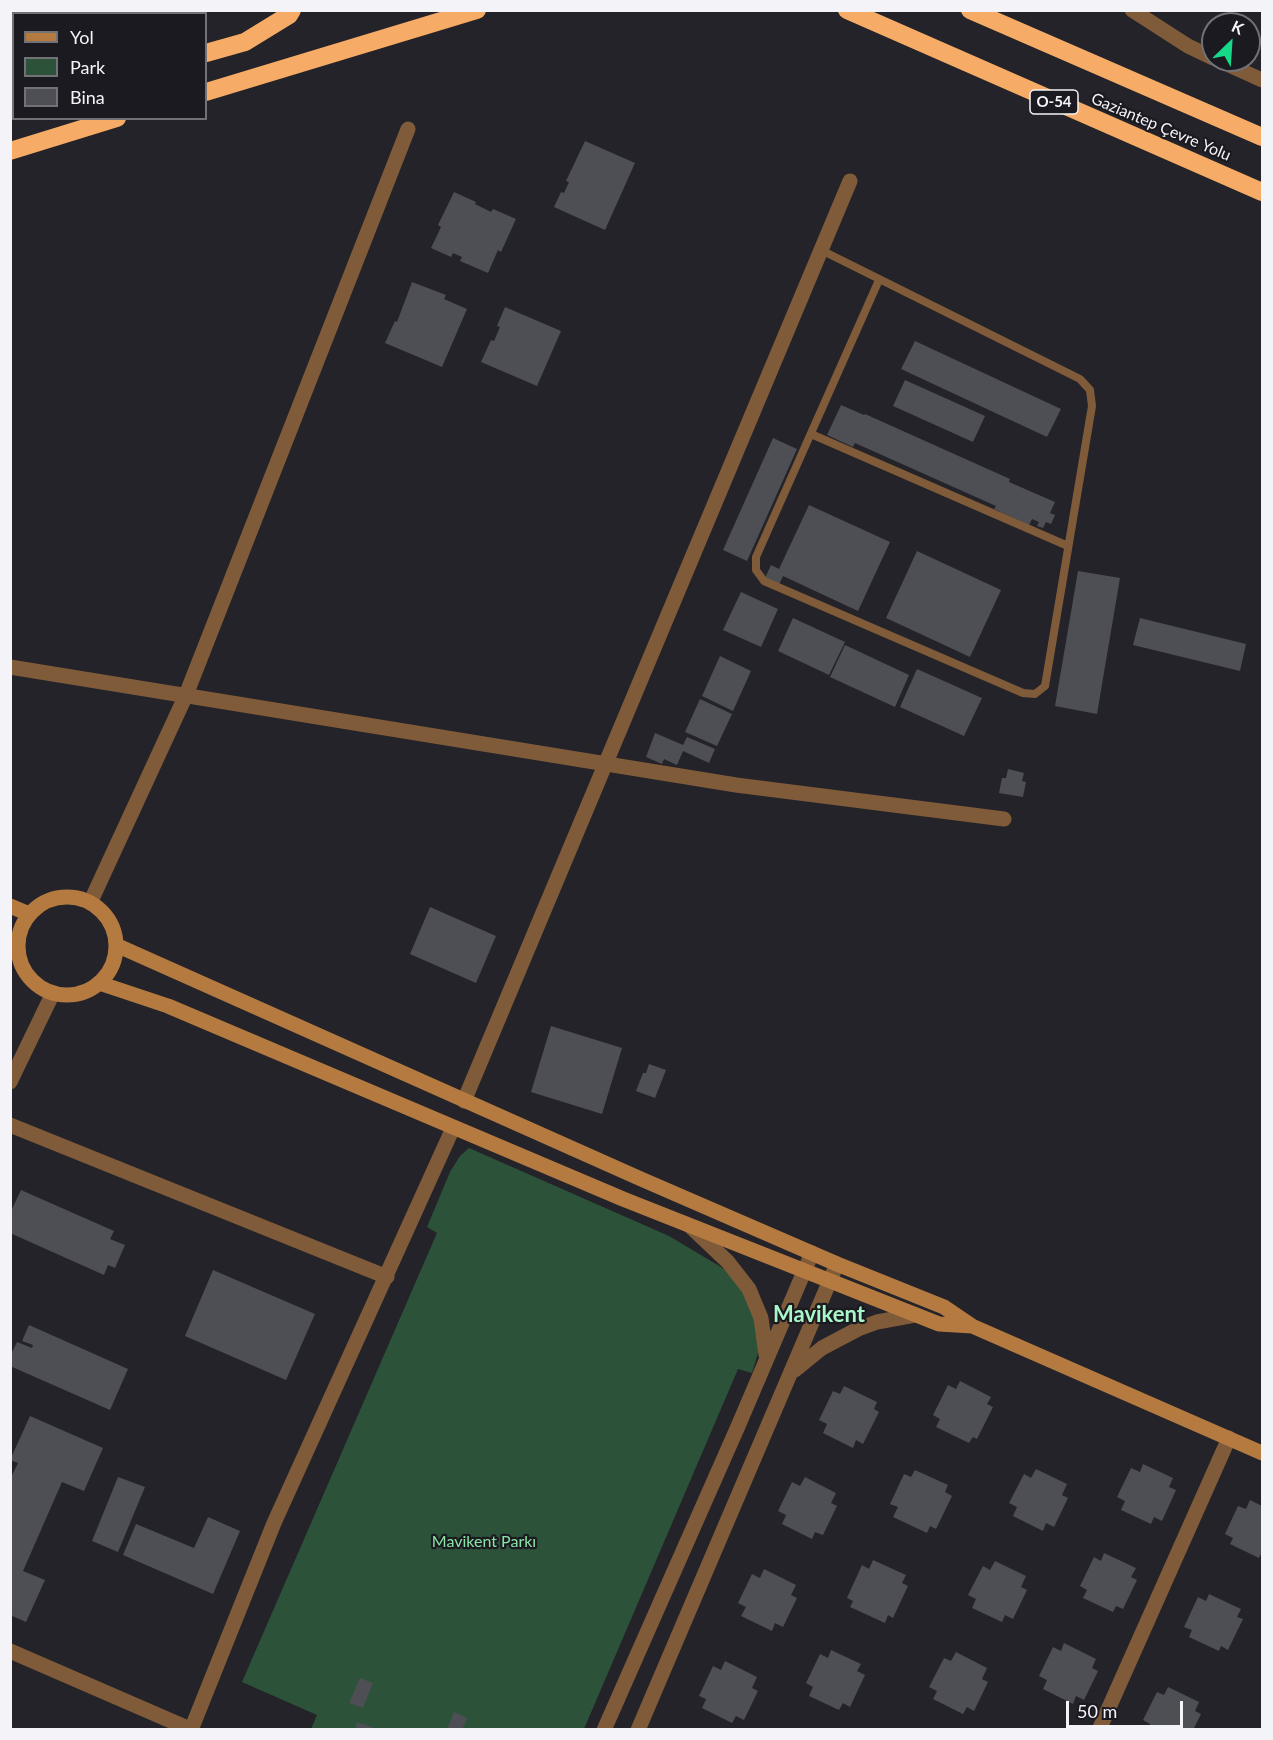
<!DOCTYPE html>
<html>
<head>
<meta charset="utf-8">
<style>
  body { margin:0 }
  #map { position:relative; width:1273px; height:1740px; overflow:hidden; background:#232329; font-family:Lato,sans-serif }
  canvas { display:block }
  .frame { position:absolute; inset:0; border:12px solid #f4f4f8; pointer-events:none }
  .legend { position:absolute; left:12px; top:12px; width:195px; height:108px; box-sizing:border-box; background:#1a1a20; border:2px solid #717176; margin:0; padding:8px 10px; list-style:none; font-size:18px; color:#f4f4f8 }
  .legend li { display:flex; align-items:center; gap:12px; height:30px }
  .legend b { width:30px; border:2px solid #717176 }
  .north { position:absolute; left:1201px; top:12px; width:60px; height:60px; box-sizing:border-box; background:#1a1a20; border:2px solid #717176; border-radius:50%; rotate:25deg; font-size:16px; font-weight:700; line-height:24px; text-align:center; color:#f4f4f8 }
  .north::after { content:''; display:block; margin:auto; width:21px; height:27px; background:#16d989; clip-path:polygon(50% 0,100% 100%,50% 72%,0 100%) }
  .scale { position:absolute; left:1066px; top:1701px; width:117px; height:27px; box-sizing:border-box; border:3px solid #f4f4f8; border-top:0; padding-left:8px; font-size:18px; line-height:21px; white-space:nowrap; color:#f4f4f8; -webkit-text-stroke:4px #1a1a20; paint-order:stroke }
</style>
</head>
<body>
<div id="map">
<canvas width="1273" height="1740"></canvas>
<div class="frame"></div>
<ul class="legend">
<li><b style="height:8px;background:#b57a40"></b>Yol</li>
<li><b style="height:16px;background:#2c5339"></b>Park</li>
<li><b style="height:16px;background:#4e4e55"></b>Bina</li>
</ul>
<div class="north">K</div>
<div class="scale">50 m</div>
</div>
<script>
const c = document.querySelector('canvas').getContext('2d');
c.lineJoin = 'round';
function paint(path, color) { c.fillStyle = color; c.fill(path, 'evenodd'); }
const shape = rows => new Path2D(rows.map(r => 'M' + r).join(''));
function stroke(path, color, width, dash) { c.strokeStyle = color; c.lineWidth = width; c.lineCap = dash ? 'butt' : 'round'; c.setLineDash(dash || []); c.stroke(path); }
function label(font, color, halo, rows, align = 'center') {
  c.font = font + ' Lato,sans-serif'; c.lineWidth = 4.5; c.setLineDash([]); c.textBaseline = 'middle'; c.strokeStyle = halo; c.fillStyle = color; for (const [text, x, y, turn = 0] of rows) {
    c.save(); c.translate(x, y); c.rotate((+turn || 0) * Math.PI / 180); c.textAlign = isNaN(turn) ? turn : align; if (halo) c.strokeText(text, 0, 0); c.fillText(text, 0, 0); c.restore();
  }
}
paint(shape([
  [469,1148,669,1236,731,1273,756,1308,760,1346,752,1373,738,1369,584,1729,311,1729,317,1715,242,1682,437,1233,427,1227,450,1172,460,1156]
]), '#2c5339');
paint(shape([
  [585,141,635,163,605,230,554,207,561,192,564,193,569,182,566,181],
  [454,192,476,202,475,204,491,212,493,209,516,219,501,252,498,250,488,273,460,261,462,257,453,253,451,257,431,248,441,227,438,225],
  [412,282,446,295,444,299,467,309,442,367,385,343,395,321,397,322],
  [505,307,561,331,537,386,481,362,491,340,494,341,500,327,497,326],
  [915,341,1061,409,1047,437,901,369],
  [905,380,985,416,973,442,893,406],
  [841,405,864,415,865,414,1010,479,1009,482,1055,502,1050,513,1055,515,1051,524,1046,522,1043,528,1037,526,1039,522,1032,519,1029,525,994,509,996,506,855,443,853,447,827,435],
  [773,438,797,449,747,561,723,550],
  [809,505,890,542,858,611,783,576,779,585,765,578,771,565,779,569],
  [917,551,1001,590,970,657,886,618],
  [1078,571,1120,578,1097,714,1055,706],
  [741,592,778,609,761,647,723,630],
  [793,618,845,642,829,675,778,651],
  [1140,618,1246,644,1240,671,1133,645],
  [845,645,909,675,895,707,830,677],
  [720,656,751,671,733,711,702,696],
  [917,669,982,698,964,736,900,707],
  [700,699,732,714,717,746,685,732],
  [655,733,683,745,687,737,715,749,709,763,683,751,677,765,664,759,662,764,646,757],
  [1008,769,1024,773,1022,781,1026,782,1023,797,999,793,1002,778,1006,778],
  [430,907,496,936,476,983,410,954],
  [551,1026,622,1048,602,1114,531,1092],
  [649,1064,666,1070,655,1098,636,1091,643,1073,646,1073],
  [21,1190,114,1231,110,1239,125,1245,115,1268,108,1265,104,1275,10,1233,10,1213],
  [213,1270,315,1314,286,1380,185,1336],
  [29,1325,128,1369,110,1410,10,1366,10,1356,17,1342,32,1348,33,1345,22,1341],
  [960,1381,991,1397,987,1404,993,1407,977,1439,973,1437,969,1443,936,1427,940,1419,933,1415,948,1385,956,1389],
  [844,1386,877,1402,874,1409,879,1412,863,1444,856,1440,853,1448,823,1433,827,1424,819,1420,833,1391,840,1394],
  [30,1416,103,1448,84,1491,62,1482,23,1571,45,1580,26,1622,10,1615,10,1479,18,1463,10,1460],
  [1143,1464,1173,1478,1169,1487,1176,1490,1162,1521,1154,1517,1151,1524,1121,1510,1125,1501,1117,1497,1131,1468,1140,1472],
  [1036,1469,1067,1484,1062,1495,1068,1498,1054,1527,1046,1523,1043,1531,1013,1516,1017,1507,1009,1503,1024,1474,1031,1478],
  [915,1470,948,1485,945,1492,952,1496,936,1529,930,1526,927,1533,893,1517,898,1507,890,1504,904,1474,911,1477],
  [118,1477,145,1487,118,1552,92,1541],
  [805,1477,836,1493,831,1503,837,1506,823,1535,815,1532,812,1539,782,1524,786,1515,778,1511,792,1482,800,1486],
  [1250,1500,1262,1506,1262,1555,1261,1554,1259,1558,1230,1544,1233,1538,1225,1534,1238,1506,1246,1509],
  [208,1517,240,1531,213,1594,123,1555,136,1524,194,1548],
  [1104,1553,1136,1568,1131,1577,1137,1580,1123,1609,1116,1606,1113,1612,1083,1598,1087,1590,1080,1586,1094,1557,1101,1561],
  [873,1560,906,1575,902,1583,908,1586,893,1618,888,1615,885,1623,850,1607,853,1601,847,1598,862,1565,869,1569],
  [995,1561,1026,1576,1021,1587,1027,1590,1013,1619,1005,1615,1002,1622,972,1608,976,1599,968,1595,983,1566,990,1570],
  [764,1569,796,1585,791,1595,797,1598,783,1627,775,1623,772,1631,741,1616,746,1607,738,1603,752,1574,760,1578],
  [1209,1594,1241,1609,1237,1617,1243,1619,1228,1650,1221,1646,1219,1651,1189,1637,1192,1630,1184,1627,1198,1597,1206,1601],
  [1064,1643,1096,1659,1092,1668,1098,1671,1084,1700,1076,1696,1073,1704,1043,1689,1047,1680,1039,1676,1053,1647,1061,1651],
  [831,1650,861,1664,857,1671,865,1675,850,1707,843,1703,839,1710,809,1696,813,1687,806,1683,820,1654,828,1658],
  [956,1652,987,1668,982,1679,988,1682,974,1711,967,1707,963,1714,933,1699,937,1691,929,1687,944,1658,951,1661],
  [725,1661,757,1677,752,1688,758,1691,744,1720,736,1716,732,1723,702,1708,706,1699,699,1696,713,1666,721,1670],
  [360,1678,373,1683,363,1708,349,1703],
  [1168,1687,1199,1702,1195,1711,1201,1714,1193,1730,1147,1730,1150,1724,1143,1720,1157,1692,1164,1695],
  [454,1712,467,1718,462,1730,447,1730],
  [357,1722,377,1729,377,1730,355,1730]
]), '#4e4e55');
stroke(shape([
  [821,250,1080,379,1090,390,1092,406,1045,686,1035,694,1023,693,764,581,756,570,756,557,879,280],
  [811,434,1068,546]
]), '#805b39', 8);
stroke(shape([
  [1132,10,1188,46,1213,58],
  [1218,60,1262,80],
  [10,667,736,785,1004,819],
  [90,903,186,695,408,129],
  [10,1082,53,993],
  [464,1101,850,181],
  [10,1125,387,1277],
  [690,1226,728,1262,749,1289,761,1318,766,1355],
  [795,1370,822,1348,858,1329,877,1322,915,1315],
  [10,1651,192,1730],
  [191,1730,274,1523,453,1128],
  [604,1730,739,1424,812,1253],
  [638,1730,837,1264],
  [1099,1730,1229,1438]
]), '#805b39', 15);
stroke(shape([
  '18 946a49 49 0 1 1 98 0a49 49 0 1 1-98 0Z',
  [10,906,29,914],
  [116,945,641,1179,837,1264,944,1307,972,1326,1262,1453],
  [99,983,168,1006,623,1199,939,1324,972,1326]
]), '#b57a40', 15);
stroke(shape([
  [847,10,1262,192],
  [970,10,1262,137],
  [206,53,245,42,289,15,292,10],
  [10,55,14,57],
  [206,92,477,10],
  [10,151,117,118]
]), '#f6ac66', 18);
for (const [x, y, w] of [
  [1054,102,48]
]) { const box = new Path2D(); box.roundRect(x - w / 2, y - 12, w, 24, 4.5); c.fillStyle = '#1a1a20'; c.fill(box); stroke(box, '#f4f4f8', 1.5); }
label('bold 15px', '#f4f4f8', null, [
  ["O-54",1054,102]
]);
label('16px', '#f4f4f8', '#1a1a20', [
  ["Gaziantep Çevre Yolu",1161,127,23]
]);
label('16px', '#89e3a5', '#1a1a20', [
  ["Mavikent Parkı",484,1542]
]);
label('bold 22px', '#a9f7c9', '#1a1a20', [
  ["Mavikent",819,1315]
]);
</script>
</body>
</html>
